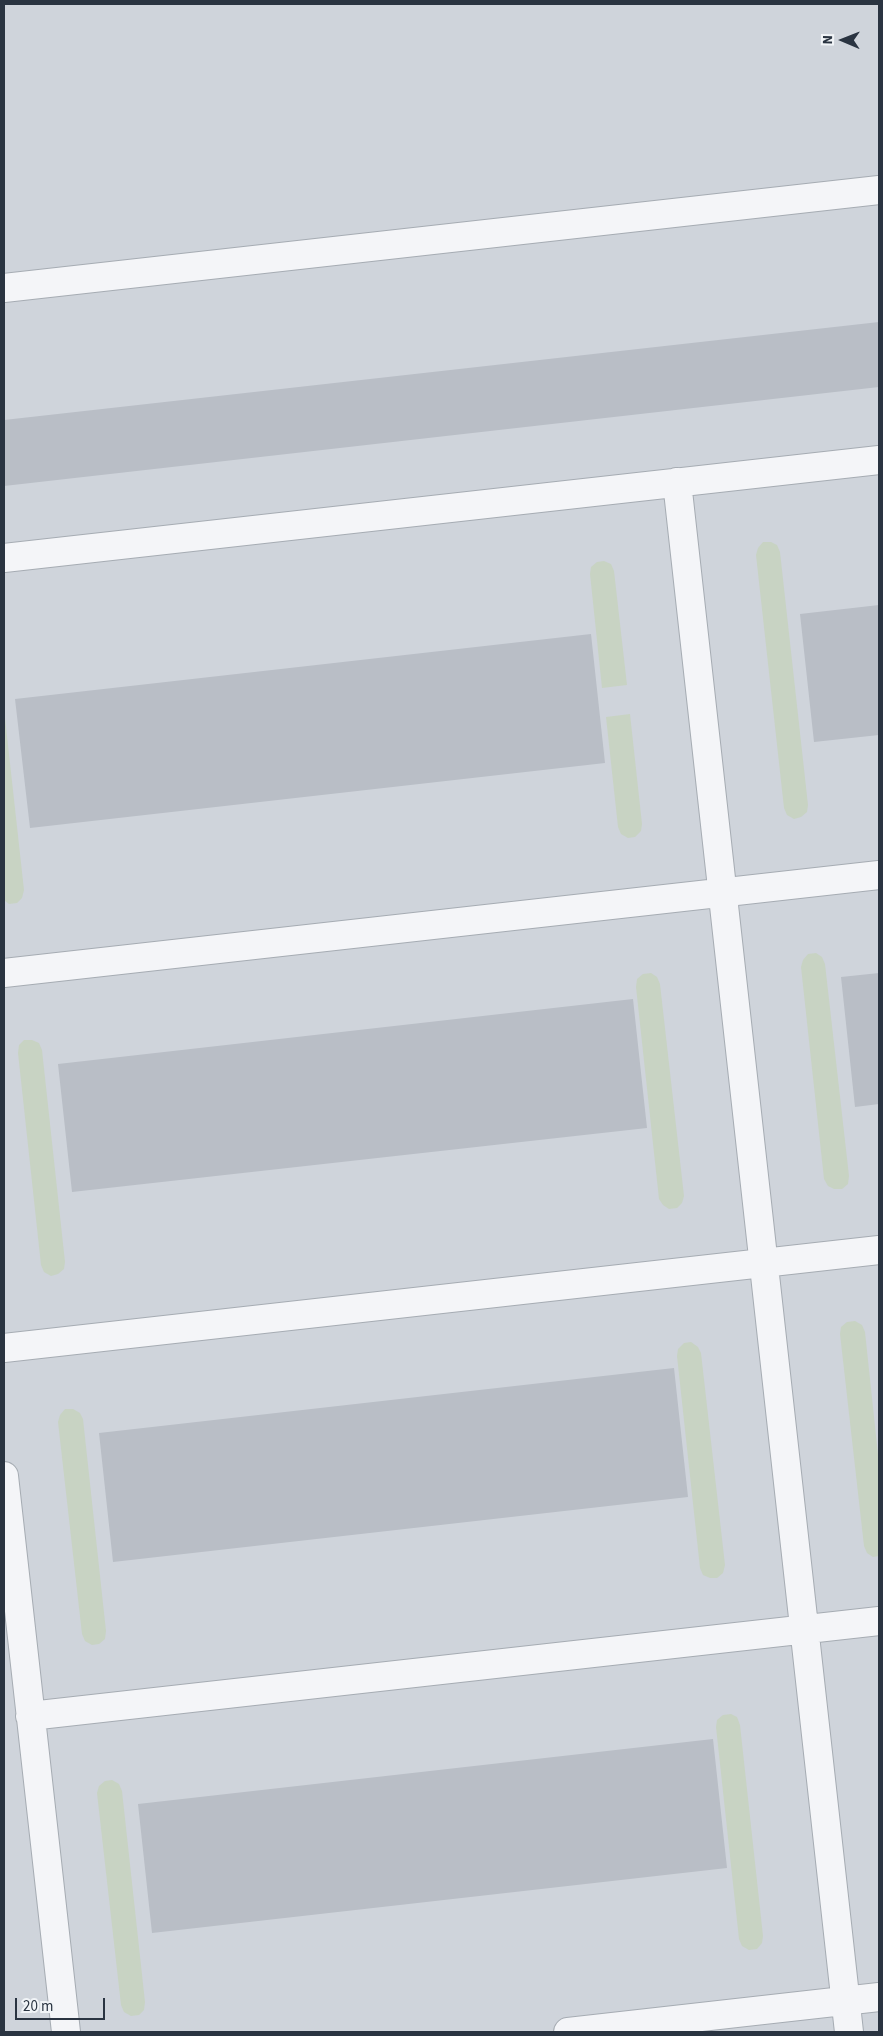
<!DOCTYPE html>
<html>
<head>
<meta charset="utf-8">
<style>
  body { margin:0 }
  #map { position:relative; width:883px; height:2036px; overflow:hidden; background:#e1e5e9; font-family:"Source Sans 3",sans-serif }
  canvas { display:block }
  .frame { position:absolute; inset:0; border:5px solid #2a3441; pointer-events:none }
  .north { position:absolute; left:818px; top:15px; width:50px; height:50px; -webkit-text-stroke:4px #f1f4f7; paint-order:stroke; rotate:271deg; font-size:14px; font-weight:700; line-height:20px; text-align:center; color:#2a3441 }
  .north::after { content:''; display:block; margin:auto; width:18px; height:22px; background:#2a3441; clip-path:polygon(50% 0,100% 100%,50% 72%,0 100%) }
  .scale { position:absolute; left:15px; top:1998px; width:90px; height:22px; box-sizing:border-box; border:2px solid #2a3441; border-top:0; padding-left:6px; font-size:15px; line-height:18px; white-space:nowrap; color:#2a3441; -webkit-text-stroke:4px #f1f4f7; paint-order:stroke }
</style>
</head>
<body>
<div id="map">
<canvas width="883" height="2036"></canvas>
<div class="frame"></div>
<div class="north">N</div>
<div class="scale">20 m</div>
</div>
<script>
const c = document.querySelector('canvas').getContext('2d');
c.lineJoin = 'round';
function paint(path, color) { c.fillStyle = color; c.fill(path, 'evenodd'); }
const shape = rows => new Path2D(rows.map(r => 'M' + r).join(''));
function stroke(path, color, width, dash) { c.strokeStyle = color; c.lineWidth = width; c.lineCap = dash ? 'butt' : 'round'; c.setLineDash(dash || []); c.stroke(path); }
paint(shape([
  [4,4,879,4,879,2032,4,2032]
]), '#cfd4db');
paint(shape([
  [763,542,771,542,777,545,780,552,808,805,807,812,801,817,794,819,787,815,784,808,756,555,758,548],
  [604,561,611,564,614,571,627,685,602,688,590,574,591,567,597,562],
  [4,709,24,890,22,898,17,903,9,904,4,900],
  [630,714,642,824,641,831,635,837,628,838,621,834,618,827,606,717],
  [816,953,822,957,825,964,849,1176,848,1184,842,1189,834,1189,828,1186,824,1179,801,967,803,960,808,954],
  [651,973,657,977,660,984,684,1196,682,1203,677,1208,669,1209,663,1205,659,1199,636,987,637,979,643,974],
  [24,1040,32,1040,39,1043,42,1050,65,1262,64,1269,58,1274,51,1276,44,1272,41,1265,18,1053,19,1045],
  [855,1321,862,1325,865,1332,879,1464,879,1556,873,1557,867,1553,864,1546,840,1334,841,1327,847,1322],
  [691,1342,698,1347,701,1353,725,1565,723,1573,717,1578,710,1578,703,1575,700,1568,677,1356,678,1349,684,1343],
  [65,1409,73,1409,80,1413,83,1419,106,1631,105,1639,99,1644,92,1645,85,1641,82,1634,58,1422,60,1415],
  [731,1714,737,1717,740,1725,763,1936,762,1943,757,1949,749,1950,742,1946,739,1939,716,1727,717,1720,723,1715],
  [112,1780,119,1784,122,1791,145,2002,144,2010,139,2015,131,2016,124,2012,121,2005,97,1793,99,1786,105,1781]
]), '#c8d3c3');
paint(shape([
  [879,322,879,387,4,486,4,420],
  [879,605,879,735,814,742,800,614],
  [591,634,605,763,30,828,15,699],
  [879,973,879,1104,855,1107,841,977],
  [633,999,647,1128,72,1192,58,1064],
  [674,1368,688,1497,113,1562,99,1433],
  [713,1739,727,1868,152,1933,138,1804]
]), '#b9bec6');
const minor = shape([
  [4,288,879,190],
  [677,482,849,2032],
  [4,558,879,460],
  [4,973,879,875],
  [4,1348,879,1250],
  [4,1476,66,2032],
  [30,1716,879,1621],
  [568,2032,879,1997]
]);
stroke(minor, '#a6acb3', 30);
stroke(minor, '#f4f5f8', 28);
</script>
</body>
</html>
